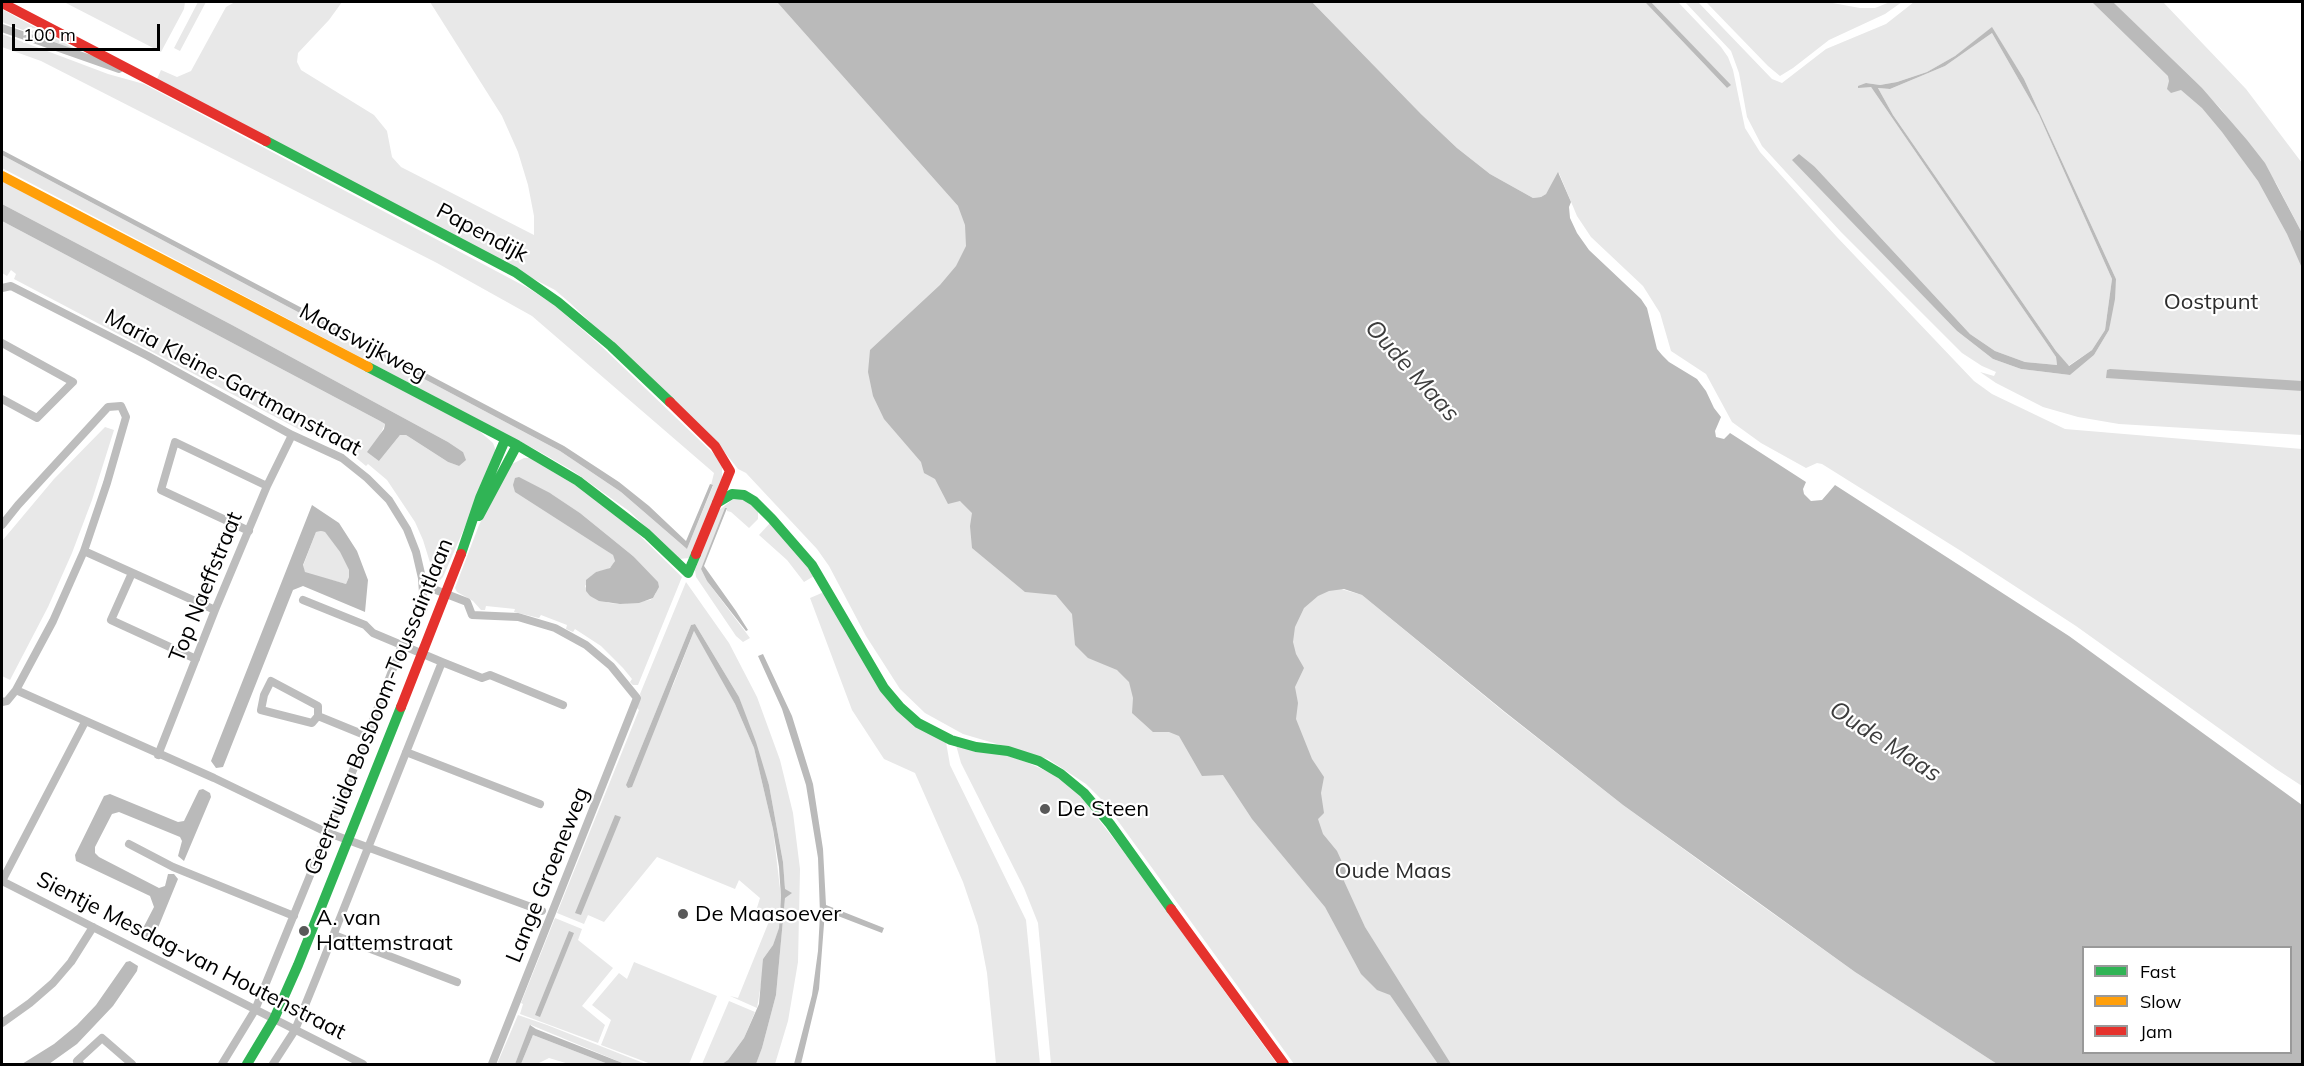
<!DOCTYPE html>
<html>
<head>
<meta charset="utf-8">
<style>
  body { margin:0 }
  #map { position:relative; width:2304px; height:1066px; overflow:hidden; background:#fff; font-family:Mulish,sans-serif }
  canvas { display:block }
  .frame { position:absolute; inset:0; border:3px solid #000; pointer-events:none }
  .legend { position:absolute; left:2082px; top:946px; width:210px; height:108px; box-sizing:border-box; background:#fff; border:2px solid #999; margin:0; padding:8px 10px; list-style:none; font-size:18px; color:#000 }
  .legend li { display:flex; align-items:center; gap:12px; height:30px }
  .legend b { width:30px; border:2px solid #999 }
  .scale { position:absolute; left:12px; top:24px; width:148px; height:27px; box-sizing:border-box; border:3px solid #000; border-top:0; padding-left:8px; font-size:18px; line-height:21px; white-space:nowrap; color:#000; -webkit-text-stroke:4px #fff; paint-order:stroke }
</style>
</head>
<body>
<div id="map">
<canvas width="2304" height="1066"></canvas>
<div class="frame"></div>
<ul class="legend">
<li><b style="height:8px;background:#30b455"></b>Fast</li>
<li><b style="height:8px;background:#ff9f0a"></b>Slow</li>
<li><b style="height:8px;background:#e5322d"></b>Jam</li>
</ul>
<div class="scale">100 m</div>
</div>
<script>
const c = document.querySelector('canvas').getContext('2d');
c.lineJoin = 'round';
function paint(path, color) { c.fillStyle = color; c.fill(path, 'evenodd'); }
const shape = rows => new Path2D(rows.map(r => 'M' + r).join(''));
function stroke(path, color, width, dash) { c.strokeStyle = color; c.lineWidth = width; c.lineCap = dash ? 'butt' : 'round'; c.setLineDash(dash || []); c.stroke(path); }
function label(font, color, halo, rows, align = 'center') {
  c.font = font + ' Mulish,sans-serif'; c.lineWidth = 4.5; c.setLineDash([]); c.textBaseline = 'middle'; c.strokeStyle = halo; c.fillStyle = color; for (const [text, x, y, turn = 0] of rows) {
    c.save(); c.translate(x, y); c.rotate((+turn || 0) * Math.PI / 180); c.textAlign = isNaN(turn) ? turn : align; if (halo) c.strokeText(text, 0, 0); c.fillText(text, 0, 0); c.restore();
  }
}
paint(shape([
  [64,2,185,2,184,9,161,52],
  [198,2,206,2,180,51,174,48],
  [235,2,342,2,329,20,298,53,297,62,301,70,374,115,387,131,392,157,401,167,534,235,534,216,528,185,518,152,502,116,430,2,777,2,958,206,1341,589,1362,595,1504,712,1623,805,1737,888,1855,972,1997,1064,1294,1064,1105,803,1086,784,1048,759,963,734,925,713,900,689,866,636,829,566,817,549,746,473,738,469,715,440,569,302,555,290,175,92,157,79,161,70,177,77,191,71,226,7],
  [1312,2,1645,2,1727,88,1730,85,1651,2,1678,2,1721,47,1728,57,1733,70,1745,128,1760,152,1836,236,1974,381,1992,394,2065,429,2302,449,2302,786,2276,769,2076,626,1961,551,1822,464,1817,463,1806,468,1761,443,1732,422,1706,374,1671,351,1660,313,1643,286,1591,237,1577,216,1559,173,1546,194,1541,197,1533,198,1490,174,1457,148,1421,114],
  [1685,2,1698,2,1772,79,1782,83,1826,49,1886,24,1914,2,2105,2,2259,168,2302,252,2302,435,2119,424,2078,417,2043,407,1996,383,1980,372,1994,376,1996,372,1982,366,1962,353,1841,232,1762,146,1747,117,1739,73,1731,51],
  [1992,28,2024,79,2116,279,2109,330,2094,355,2070,375,2021,369,1993,359,1957,331,1793,159,1815,167,1970,334,1995,351,2025,362,2057,365,2056,357,1871,87,1866,83,1880,85,1897,82,1927,72,1955,56],
  [1706,2,1827,2,1860,8,1875,8,1890,2,1902,2,1885,14,1829,40,1793,68,1780,76,1768,66],
  [2113,2,2163,2,2246,89,2302,163,2302,233,2276,183,2221,109],
  [2,9,16,17,83,53,2,22],
  [1992,33,2039,115,2112,279,2105,330,2092,350,2068,366,2056,351,1893,115,1878,88,1890,89,1945,66],
  [2,34,108,74,144,84,528,288,553,304,599,344,717,457,722,467,722,478,689,558,679,559,629,511,573,471,540,452,2,168,2,155,560,451,621,492,687,549,713,486,711,485,714,473,532,316,437,263,41,61,2,47],
  [2,179,478,430,493,443,496,451,494,460,443,577,438,582,430,580,432,569,423,540,415,522,387,480,368,464,366,466,354,456,355,454,336,442,304,427,302,431,14,279,16,274,11,270,7,276,2,273,2,221,380,421,385,424,380,435,379,461,400,435,406,435,448,462,459,466,463,452,448,442,232,325,2,204],
  [105,427,114,430,92,500,72,553,48,607,10,680,2,676,2,541,54,479],
  [524,458,530,458,585,491,632,528,682,577,638,685,633,685,630,682,632,679,623,668,601,646,575,629,573,632,566,629,567,625,541,615,539,618,514,612,515,609,486,606,485,610,481,610,473,601,457,592,455,588,479,525,508,469,512,464],
  [550,493,580,513,633,556,656,593,653,598,650,600,620,604,609,603,590,596,585,586,596,572,606,570,614,565,615,560,613,555,578,530],
  [732,500,745,500,758,510,758,519,749,528,731,512,727,511,727,508,701,569,707,581,750,638,743,642,736,636,696,577,695,570,718,511],
  [770,523,801,558,814,576,804,582,787,560,759,535],
  [321,531,325,532,340,552,349,570,349,577,346,584,305,573,303,566,316,532],
  [686,582,729,643,757,697,780,760,793,813,800,869,798,962,788,1021,775,1064,756,1064,762,1048,776,995,785,897,787,895,785,890,783,862,769,785,739,697,695,624,691,625,626,785,674,683,694,631,715,665,735,704,754,748,773,829,781,897,779,929,773,945,763,959,764,966,757,1008,730,996,738,998,770,919,756,911,760,898,739,880,735,889,657,857,604,922,588,915,584,924,557,913,639,710,637,708,641,697,640,694],
  [824,592,873,678,946,742,950,765,1026,920,1040,1064,996,1064,987,973,978,926,963,882,915,773,884,759,852,710,810,598],
  [956,745,1003,754,1026,762,1051,773,1077,792,1121,848,1277,1064,1051,1064,1038,923,1024,888,961,763],
  [555,918,582,929,578,940,613,968,582,1006,605,1025,598,1043,520,1014,523,1004,521,1003],
  [634,962,717,996,689,1064,651,1064,601,1045,611,1020,592,1005,619,973,627,979],
  [729,1001,755,1012,744,1038,728,1060,722,1064,702,1064],
  [518,1015,547,1025,646,1064,625,1064,531,1025,515,1064,497,1064],
  [533,1035,608,1064,569,1064,549,1058,537,1064,521,1064]
]), '#e8e8e8');
paint(shape([
  [777,2,1312,2,1421,114,1457,148,1490,174,1533,198,1541,197,1546,194,1558,172,1571,202,1569,207,1570,218,1577,233,1589,250,1641,299,1647,308,1657,349,1662,355,1669,362,1697,379,1706,391,1714,408,1721,417,1715,431,1716,437,1724,439,1730,433,1806,482,1803,489,1804,494,1811,501,1822,500,1835,485,2069,636,2302,805,2302,1064,1997,1064,1855,972,1623,805,1505,712,1362,595,1344,589,1329,591,1318,596,1304,608,1295,627,1293,642,1296,654,1304,668,1295,687,1298,703,1296,719,1312,759,1324,777,1321,793,1324,813,1318,819,1323,834,1337,851,1346,871,1344,881,1365,927,1451,1064,1438,1064,1390,995,1377,990,1361,974,1325,907,1252,819,1223,775,1202,776,1179,736,1169,732,1153,732,1132,713,1133,698,1129,682,1117,670,1088,658,1075,645,1072,614,1056,595,1025,592,972,548,970,526,972,513,960,501,948,504,935,479,924,473,921,462,884,419,873,396,868,372,870,350,940,285,956,266,966,246,965,225,958,206],
  [2084,948,2290,948,2290,1052,2084,1052],
  [1645,2,1651,2,1731,85,1727,88],
  [2092,2,2113,2,2202,88,2247,140,2265,163,2302,233,2302,268,2287,234,2258,181,2222,132,2202,108,2181,90,2171,93,2167,89,2169,81,2168,76],
  [1992,27,2024,79,2116,279,2115,299,2109,330,2094,355,2070,375,2021,369,1993,359,1957,331,1792,160,1799,154,1815,167,1970,334,1995,351,2025,362,2057,365,2056,357,1871,87,1858,88,1858,86,1866,83,1880,85,1897,82,1927,72,1955,56],
  [1992,33,2039,115,2112,279,2105,330,2092,350,2069,366,2056,351,1893,115,1878,88,1890,89,1945,66],
  [2,150,564,446,619,482,649,506,686,541,710,484,713,485,687,549,621,492,560,451,2,155],
  [2,204,232,325,448,442,463,452,466,460,459,466,448,462,406,435,400,435,379,461,367,452,384,429,385,424,380,421,2,221],
  [2110,369,2302,381,2302,391,2106,378,2107,370],
  [519,477,550,493,580,513,633,556,658,582,659,587,653,598,639,603,620,604,599,601,590,596,586,591,586,580,596,572,610,568,615,561,613,555,515,492,513,485,515,478],
  [312,505,339,523,357,551,368,580,365,612,303,586,293,590,223,767,216,768,211,761],
  [321,531,325,532,340,552,349,570,349,577,346,584,305,572,303,565,316,532],
  [725,508,727,508,704,566,736,611,748,630,746,631,707,581,701,569],
  [695,624,739,697,756,742,769,785,783,862,785,889,792,893,785,898,776,995,762,1048,756,1064,722,1064,728,1060,744,1038,759,1004,763,959,773,945,779,928,781,897,779,867,773,829,754,748,735,704,694,631,632,787,628,788,626,785,691,625],
  [763,654,792,716,813,784,823,849,826,905,884,928,882,933,825,911,819,989,801,1064,794,1064,812,995,818,951,820,914,818,858,806,785,782,709,758,656],
  [203,789,210,793,211,797,184,861,178,856,182,841,180,837,119,812,112,814,95,847,95,853,99,857,159,888,165,886,168,874,174,874,178,879,153,940,146,939,140,934,154,907,150,896,76,861,75,855,104,796,110,794,178,822,184,821,199,790],
  [615,815,621,817,581,915,575,913],
  [569,931,574,933,540,1017,535,1015],
  [130,961,138,966,137,971,113,1006,77,1044,49,1064,22,1064,54,1044,77,1025,96,1005,126,962],
  [530,1025,536,1029,625,1064,608,1064,533,1035,521,1064,515,1064]
]), '#bababa');
stroke(shape([
  [2,28,119,69],
  [2,288,11,286,148,356,292,435,342,458,367,478,389,500,407,529,416,552,422,578,424,608],
  [2,343,73,382,37,418,2,399],
  [2,525,18,505,108,407,121,406,126,417,107,483,84,551,53,621,16,690],
  [249,531,161,490,175,442,267,486],
  [84,551,215,610],
  [132,573,111,620,196,659],
  [423,585,467,602,472,615,518,617,555,628,586,645,611,666,637,698,492,1064],
  [303,600,365,625,373,633,442,662,482,678,490,675,563,705],
  [2,702,7,701,16,690,214,778,326,832,542,911],
  [318,716,318,706,271,681,264,695,261,710,312,723,318,716,367,736],
  [406,752,540,804],
  [158,755,215,610,267,486,292,435],
  [129,844,173,867,294,916],
  [2,881,363,1064],
  [2,881,85,722],
  [334,935,457,982],
  [2,1023,30,1003,53,983,71,962,93,927],
  [80,1064,77,1061,102,1038,132,1064],
  [222,1064,255,1010,367,736,402,645],
  [273,1064,295,1030,317,976,442,662]
]), '#bdbdbd', 8);
stroke(shape([
  [266,141,515,272,558,302,611,346,670,402],
  [368,367,517,445,578,481,647,534,688,573,696,554],
  [717,503,732,494,744,495,754,501,772,519,812,565,884,688,900,707,918,723,951,740,976,747,1008,751,1039,761,1061,774,1084,793,1110,824,1171,909],
  [479,516,517,445],
  [461,554,480,498,505,440],
  [247,1064,274,1019,298,965,401,707]
]), '#30b455', 10);
stroke(shape([
  [2,176,368,367]
]), '#ff9f0a', 10);
stroke(shape([
  [2,3,266,141],
  [670,402,715,446,730,471,696,554],
  [401,707,461,554],
  [1171,909,1284,1064]
]), '#e5322d', 10);
for (const [x, y, r, color] of [
  [1045,809,6,"#595959"],
  [683,914,6,"#595959"],
  [304,931,6,"#595959"]
]) { const dot = new Path2D(); dot.arc(x, y, r, 0, 2 * Math.PI); c.fillStyle = color; c.fill(dot); stroke(dot, '#fff', 2); }
label('22px', '#000', '#fff', [
  ["Papendijk",482,233,28],
  ["Maaswijkweg",363,343,28],
  ["Maria Kleine-Gartmanstraat",233,383,28],
  ["Top Naeffstraat",206,587,-68],
  ["Geertruida Bosboom-Toussaintlaan",379,707,-68],
  ["Lange Groeneweg",548,875,-68],
  ["Sientje Mesdag-van Houtenstraat",191,956,27]
]);
label('22px', '#2c2c2c', '#fff', [
  ["Oostpunt",2211,302],
  ["Oude Maas",1393,871]
]);
label('22px', '#000', '#fff', [
  ["De Steen",1057,809],
  ["De Maasoever",695,914],
  ["A. van",316,918],
  ["Hattemstraat",316,943]
], 'left');
label('italic 24px', '#3d3d3d', '#fff', [
  ["Oude Maas",1412,371,48],
  ["Oude Maas",1885,742,33]
]);
</script>
</body>
</html>
